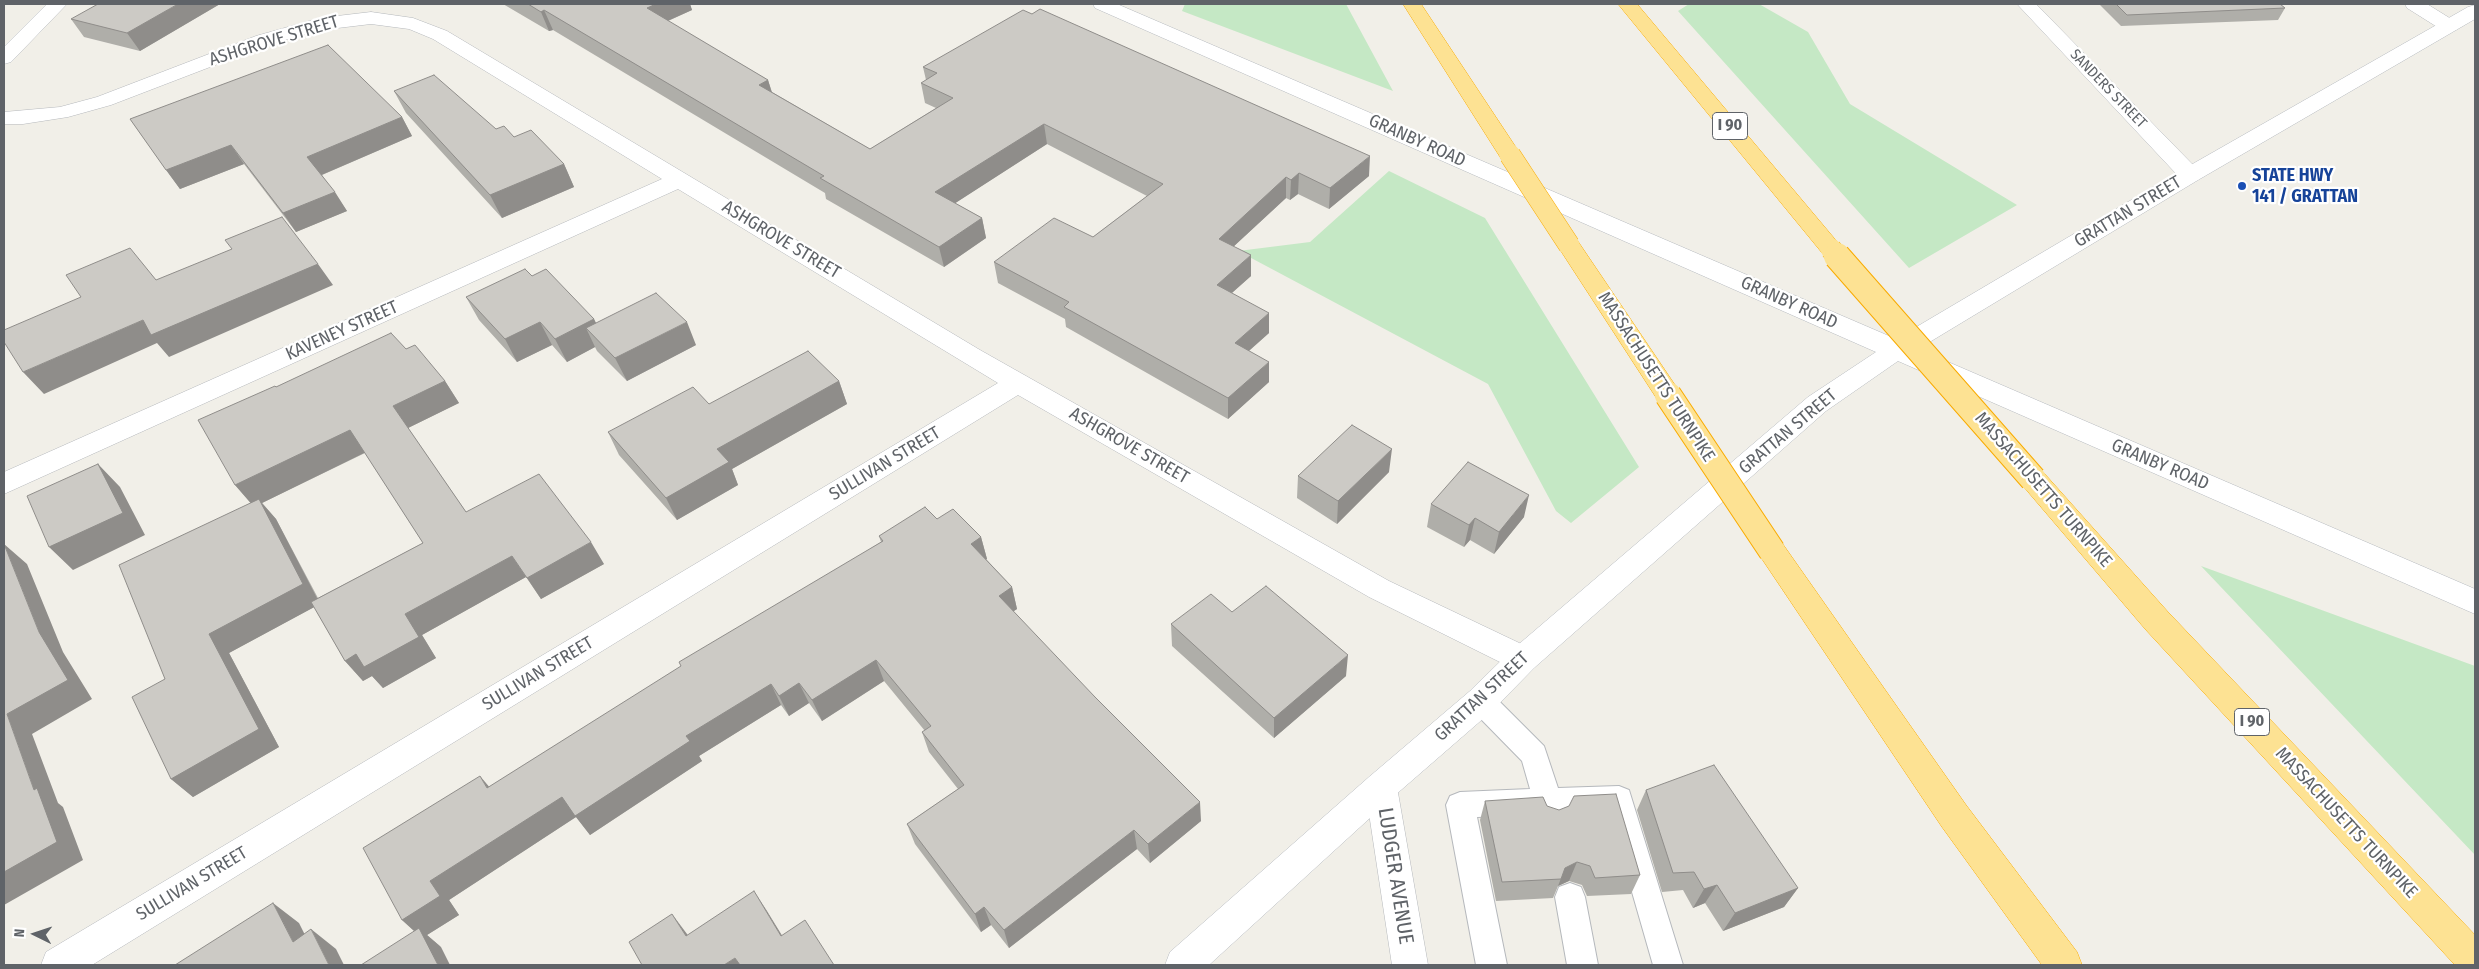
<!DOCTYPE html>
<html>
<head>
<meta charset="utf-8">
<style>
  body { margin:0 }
  #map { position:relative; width:2479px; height:969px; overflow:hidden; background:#f1efe8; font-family:"Fira Sans Condensed",sans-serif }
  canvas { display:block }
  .frame { position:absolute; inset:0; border:5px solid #5f6368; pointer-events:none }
  .north { position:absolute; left:10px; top:909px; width:50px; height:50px; -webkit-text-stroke:4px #fff; paint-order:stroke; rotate:274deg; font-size:14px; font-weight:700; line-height:20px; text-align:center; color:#5f6368 }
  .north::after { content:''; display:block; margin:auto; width:18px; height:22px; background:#5f6368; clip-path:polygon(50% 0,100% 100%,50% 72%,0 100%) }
</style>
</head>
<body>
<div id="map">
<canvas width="2479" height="969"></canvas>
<div class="frame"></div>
<div class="north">N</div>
</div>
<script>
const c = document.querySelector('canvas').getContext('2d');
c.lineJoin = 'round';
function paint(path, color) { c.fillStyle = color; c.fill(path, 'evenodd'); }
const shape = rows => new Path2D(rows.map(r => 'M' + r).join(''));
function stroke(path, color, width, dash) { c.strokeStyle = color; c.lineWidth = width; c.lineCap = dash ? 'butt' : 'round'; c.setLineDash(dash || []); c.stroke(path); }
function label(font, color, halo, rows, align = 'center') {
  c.font = font + ' "Fira Sans Condensed",sans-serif'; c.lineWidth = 4.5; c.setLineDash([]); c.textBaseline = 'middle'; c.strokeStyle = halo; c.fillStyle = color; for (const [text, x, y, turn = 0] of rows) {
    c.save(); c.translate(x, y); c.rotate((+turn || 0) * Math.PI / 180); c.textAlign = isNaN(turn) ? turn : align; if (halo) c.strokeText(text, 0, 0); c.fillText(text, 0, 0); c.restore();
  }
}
paint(shape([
  [1185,4,1346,4,1393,91,1182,11],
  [1689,4,1759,4,1808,32,1850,104,2017,205,1909,268,1678,11],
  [1389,171,1485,218,1639,467,1571,523,1556,511,1488,384,1238,251,1310,242],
  [2201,566,2475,666,2475,855]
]), '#c5e8c5');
const lane = shape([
  [1481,689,1491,693,1544,746,1558,788,1619,786,1629,790,1683,965,1653,965,1609,812,1565,814,1561,824,1551,828,1541,824,1537,815,1477,817,1507,965,1476,965,1446,805,1450,796,1460,792,1530,789,1522,761,1471,709,1467,701,1471,693,1481,689],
  [1570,883,1581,887,1585,897,1598,965,1567,965,1555,897,1559,887,1570,883]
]);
const street = shape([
  [47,4,67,4,11,62,4,64,4,47,47,4],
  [2017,4,2036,4,2198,170,2201,175,2198,180,2190,182,2182,180,2017,4],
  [2405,4,2427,4,2456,22,2459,26,2456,30,2442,30,2407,8,2405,4],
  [371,12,413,18,447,31,980,350,1389,581,1534,650,1538,659,1534,668,1523,672,1512,668,1369,597,1018,395,92,965,41,965,46,952,998,383,678,189,4,494,4,472,662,179,433,39,409,29,371,24,321,30,270,44,111,105,68,117,23,124,4,124,4,112,60,107,97,97,256,36,320,18,371,12],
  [1381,772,1393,777,1397,787,1428,965,1392,965,1365,787,1369,777,1381,772]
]);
const secondary = shape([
  [1093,4,1117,4,1896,339,2182,170,2468,7,2475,5,2475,19,2198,180,1918,349,2475,589,2475,614,1898,361,1826,411,1534,668,1492,711,1393,797,1209,965,1165,965,1170,952,1369,777,1470,691,1512,650,1808,397,1876,352,1095,8,1093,4]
]);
const highway = shape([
  [1403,4,1421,4,1521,155,1518,160,1510,161,1502,160,1403,4],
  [1618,4,1637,4,1839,244,1843,249,1839,254,1831,256,1823,254,1618,4],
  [1569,238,1577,240,1677,388,1681,395,1677,402,1668,404,1659,402,1557,245,1561,240,1569,238],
  [2033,469,2043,472,2168,612,2475,935,2475,965,2455,965,2146,630,2023,486,2019,479,2023,472,2033,469],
  [1772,540,1782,543,1966,805,2077,952,2082,965,2042,965,1942,827,1762,559,1758,551,1762,543,1772,540]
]);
stroke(lane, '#b5b8bc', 2);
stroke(street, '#b5b8bc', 1);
stroke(secondary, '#b6babf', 1);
stroke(highway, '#f9ab00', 1);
paint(lane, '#fff');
paint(street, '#fff');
paint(secondary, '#fff');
paint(highway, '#fde293');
const highwayBridgeFar1 = shape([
  [1510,155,1569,245],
  [1831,249,1838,257]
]);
const highwayBridge = shape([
  [1837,256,2033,479],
  [1668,395,1772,551]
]);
stroke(highwayBridgeFar1, '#f9ab00', 22, []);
stroke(highwayBridge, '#f9ab00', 28, []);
stroke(highwayBridgeFar1, '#fde293', 21);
stroke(highwayBridge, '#fde293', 26);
paint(shape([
  [220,4,140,51,84,37,71,19],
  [503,4,690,4,692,10,668,21,768,80,772,92,870,149,936,108,925,103,921,83,926,80,923,67,1369,176,1329,209,1298,194,1290,200,1286,198,1233,247,1251,276,1232,293,1269,333,1249,351,1269,382,1228,419,1066,327,1065,319,998,283,994,262,1093,237,1147,196,1047,144,955,203,982,218,986,238,944,267,826,199,825,193,553,30,549,31],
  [2099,4,2280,4,2285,8,2278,20,2121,26],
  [394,91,496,129,514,137,564,164,574,187,502,218,406,113],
  [402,117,412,136,322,175,347,211,296,232,244,164,180,189,130,119],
  [532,276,594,319,596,323,696,345,627,381,597,351,595,347,567,362,552,345,517,362,479,320,466,297],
  [406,349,445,381,459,403,408,428,466,512,604,564,541,599,526,577,422,635,436,658,383,688,372,676,363,681,345,661,314,607,229,653,279,747,193,797,171,779,165,679,251,503,235,485,276,387],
  [365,453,423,543,318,598,276,519,262,503],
  [839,381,847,404,732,469,738,485,677,520,619,455,608,432,709,404],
  [1389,472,1337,524,1297,498,1298,476],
  [1431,504,1524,517,1494,554,1470,540,1464,547,1427,527],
  [937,519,981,537,987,559,986,559,1012,587,1017,609,1013,611,1201,821,1150,863,1137,849,1009,948,991,925,981,932,915,844,907,824,958,789,929,752,922,732,925,731,884,681,822,721,809,703,789,716,781,705,699,756,702,761,590,835,576,817,449,900,459,915,427,935,441,947,414,931,402,920,489,787,881,542,879,536],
  [1232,612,1346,676,1274,738,1172,646,1171,624],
  [1646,790,1798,888,1784,907,1723,931,1705,903,1693,908,1683,890,1662,892,1637,810],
  [1485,801,1640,875,1631,894,1587,896,1582,885,1569,881,1558,886,1553,898,1496,901,1480,820]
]), '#afaea9');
paint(shape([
  [178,4,220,4,140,51,127,33],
  [656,4,690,4,692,10,654,27,647,8],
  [544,10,553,30,549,31,541,12],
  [768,80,774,100,759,85],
  [402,117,412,136,319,176,307,157],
  [1044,124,1047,144,940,213,935,192],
  [231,145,244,164,180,189,166,170],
  [1370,156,1369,176,1329,209,1330,188],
  [564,164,574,187,502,218,490,195],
  [1299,173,1298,194,1290,200,1291,180],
  [1286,177,1286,198,1219,260,1219,239],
  [335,192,347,211,296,232,283,213],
  [982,218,986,238,944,267,939,247],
  [1251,255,1251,276,1217,306,1217,285],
  [318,264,333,285,169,357,157,343,44,394,23,372,143,320],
  [1269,313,1269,333,1235,363,1235,343],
  [594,319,605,342,586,328,595,347,567,362,555,339],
  [540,322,552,345,517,362,505,339],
  [687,322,696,345,627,381,615,358],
  [1269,362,1269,382,1228,419,1228,398],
  [445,381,459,403,408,428,393,406],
  [839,381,847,404,732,469,738,485,677,520,666,498,717,449],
  [350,430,366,452,262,503,276,519,320,604,229,653,279,747,193,797,171,779,209,634,254,507,235,485],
  [1392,449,1389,472,1337,524,1338,501],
  [98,464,120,487,145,535,73,570,49,547],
  [1529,495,1524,517,1494,554,1499,532],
  [1475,518,1470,540,1464,547,1469,525],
  [981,537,987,559,976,566,971,544],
  [591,542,604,564,541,599,527,578],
  [4,544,27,564,63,652,92,699,32,734,58,803,63,807,83,860,4,905,4,872,34,790,7,714,39,632],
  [512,556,526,577,422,635,436,658,383,688,372,676,363,681,345,661,405,614],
  [1012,587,1017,609,1004,618,999,596],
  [1348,655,1346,676,1274,738,1274,718],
  [876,660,884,681,822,721,812,700],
  [799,683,809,703,789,716,779,696],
  [771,684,781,705,699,756,702,761,590,835,576,817,449,900,459,915,427,935,441,947,450,965,438,965,422,938,402,920,430,881,562,797,686,736],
  [480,776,497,796,487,788],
  [1200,802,1201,821,1150,863,1148,844],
  [1134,830,1137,849,1009,948,1004,930],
  [1577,862,1569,881,1558,886,1565,868],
  [1717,885,1705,903,1693,908,1704,889],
  [1798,888,1784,907,1723,931,1735,913],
  [754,891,767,911,794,955,781,936],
  [273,903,299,923,318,961,293,942],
  [984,907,991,925,981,932,975,914],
  [672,914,687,934,701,955,686,936],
  [311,929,336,949,344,965,329,965],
  [735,958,741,965,724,965]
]), '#8f8d8a');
const building = shape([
  [98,4,178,4,127,33,71,19,98,4],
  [528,4,656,4,647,8,768,80,759,85,870,149,953,98,921,83,937,73,923,67,1023,10,1032,14,1040,9,1370,156,1330,188,1299,173,1291,180,1286,177,1219,239,1251,255,1217,285,1269,313,1235,343,1269,362,1228,398,1064,307,1069,302,994,262,1054,218,1093,237,1163,184,1044,124,935,192,982,218,939,247,820,178,824,176,544,10,541,12,528,4],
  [2116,4,2280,4,2285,8,2127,15,2116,4],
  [328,45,402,117,307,157,335,192,283,213,231,145,166,170,130,119,328,45],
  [434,75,496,129,504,126,514,137,531,130,564,164,490,195,394,91,434,75],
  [282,217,318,264,151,335,143,320,23,372,4,342,4,330,81,297,66,275,130,248,156,280,232,249,225,240,282,217],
  [525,269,532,276,546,269,594,319,555,339,540,322,505,339,466,297,525,269],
  [656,293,687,322,615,358,586,328,656,293],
  [391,333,406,349,415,345,445,381,393,406,466,512,539,474,591,542,527,578,512,556,405,614,419,637,364,667,356,654,345,661,311,602,423,543,350,430,235,485,198,420,275,386,276,387,391,333],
  [808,351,839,381,717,449,729,462,666,498,608,432,693,387,709,404,808,351],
  [1352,425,1392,449,1338,501,1298,476,1352,425],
  [1468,462,1529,495,1499,532,1475,518,1469,525,1431,504,1468,462],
  [98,464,123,513,49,547,27,496,98,464],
  [259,499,303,584,209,634,259,729,171,779,132,697,165,679,119,565,259,499],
  [925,507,937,519,953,509,981,537,971,544,1012,587,999,596,1095,697,1200,802,1148,844,1134,830,1004,930,984,907,975,914,907,824,964,785,922,732,931,726,876,660,812,700,799,683,779,696,771,684,686,736,690,741,575,816,562,797,430,881,440,896,402,920,363,848,480,776,487,788,681,666,679,662,883,541,879,536,925,507],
  [4,544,39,632,68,680,7,714,34,790,37,788,57,842,4,872,4,544],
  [1266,586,1348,655,1274,718,1171,624,1211,594,1232,612,1266,586],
  [1714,765,1798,888,1735,913,1717,885,1704,889,1694,872,1673,873,1646,790,1714,765],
  [1616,794,1640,875,1595,878,1590,866,1577,862,1565,868,1561,879,1502,882,1485,801,1543,797,1547,806,1559,810,1569,806,1574,796,1616,794],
  [754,891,781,936,805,920,834,965,740,965,735,958,724,965,642,965,629,942,672,914,686,936,754,891],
  [273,903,293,942,311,929,329,965,175,965,273,903],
  [419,928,438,965,361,965,419,928]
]);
paint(building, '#cccac5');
stroke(building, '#8f8d8a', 1);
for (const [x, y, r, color] of [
  [2242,186,5,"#1a4fb4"]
]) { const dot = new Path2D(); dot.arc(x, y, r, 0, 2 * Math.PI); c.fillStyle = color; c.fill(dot); stroke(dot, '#fff', 2); }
label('15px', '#5f6368', '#fff', [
  ["SANDERS STREET",2108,89,46]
]);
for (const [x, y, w] of [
  [1730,126,35],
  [2252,722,35]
]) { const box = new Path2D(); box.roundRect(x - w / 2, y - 13.5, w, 27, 4); c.fillStyle = '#fff'; c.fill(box); stroke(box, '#5f6368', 1); }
label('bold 16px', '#5f6368', null, [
  ["I 90",1730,126],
  ["I 90",2252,722]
]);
label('18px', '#5f6368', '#fff', [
  ["ASHGROVE STREET",274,41,-17],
  ["GRANBY ROAD",1417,141,24],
  ["GRATTAN STREET",2128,212,-31],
  ["ASHGROVE STREET",781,240,31],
  ["GRANBY ROAD",1789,303,24],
  ["KAVENEY STREET",342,331,-24],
  ["MASSACHUSETTS TURNPIKE",1656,377,57],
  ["GRATTAN STREET",1788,432,-40],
  ["ASHGROVE STREET",1129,446,30],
  ["SULLIVAN STREET",885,464,-31],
  ["GRANBY ROAD",2160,465,23],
  ["MASSACHUSETTS TURNPIKE",2043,490,49],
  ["SULLIVAN STREET",538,674,-31],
  ["GRATTAN STREET",1482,697,-43],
  ["MASSACHUSETTS TURNPIKE",2346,823,47],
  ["SULLIVAN STREET",192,884,-31]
]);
label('bold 18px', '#164399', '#fff', [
  ["STATE HWY",2252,176],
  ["141 / GRATTAN",2252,197]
], 'left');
label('21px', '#5f6368', '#fff', [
  ["LUDGER AVENUE",1395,876,81]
]);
</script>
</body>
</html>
